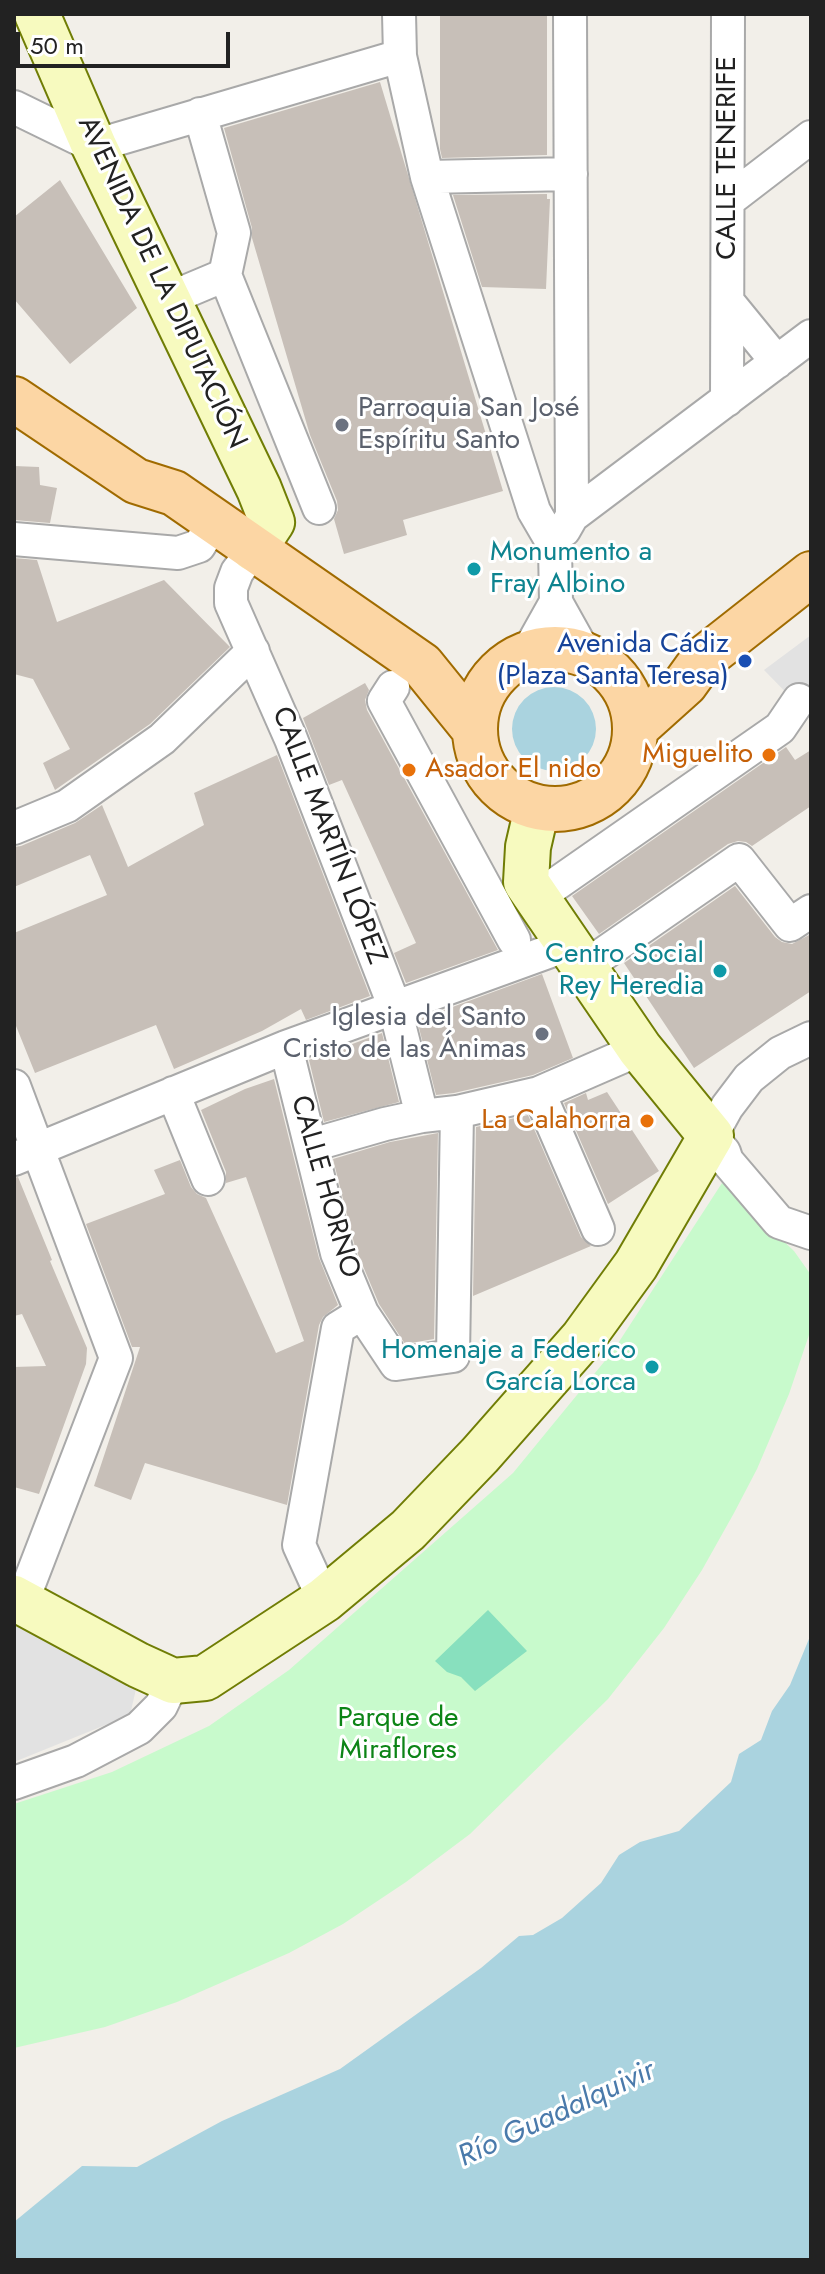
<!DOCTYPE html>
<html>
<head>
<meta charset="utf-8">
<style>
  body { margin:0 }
  #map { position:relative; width:825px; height:2274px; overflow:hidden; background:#f2efe9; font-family:Jost,sans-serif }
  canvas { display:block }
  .frame { position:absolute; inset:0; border:16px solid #222; pointer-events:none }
  .scale { position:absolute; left:16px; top:32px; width:214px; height:36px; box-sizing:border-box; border:4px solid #222; border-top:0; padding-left:10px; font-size:24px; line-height:28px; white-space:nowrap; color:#222; -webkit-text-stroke:6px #fff; paint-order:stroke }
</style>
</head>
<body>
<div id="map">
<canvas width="825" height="2274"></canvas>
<div class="frame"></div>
<div class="scale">50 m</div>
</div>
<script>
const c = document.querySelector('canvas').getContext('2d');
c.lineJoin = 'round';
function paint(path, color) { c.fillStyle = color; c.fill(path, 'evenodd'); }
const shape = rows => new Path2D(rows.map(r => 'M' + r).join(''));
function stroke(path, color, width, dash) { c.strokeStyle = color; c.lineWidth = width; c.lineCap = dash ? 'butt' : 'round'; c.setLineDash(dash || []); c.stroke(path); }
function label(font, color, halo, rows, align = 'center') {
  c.font = font + ' Jost,sans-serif'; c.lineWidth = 6; c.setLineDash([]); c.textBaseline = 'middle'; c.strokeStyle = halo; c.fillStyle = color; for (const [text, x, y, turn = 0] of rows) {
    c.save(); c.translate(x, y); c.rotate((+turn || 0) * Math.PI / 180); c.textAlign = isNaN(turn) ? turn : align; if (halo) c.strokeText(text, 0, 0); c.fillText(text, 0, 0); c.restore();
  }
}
paint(shape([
  [722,1183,794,1251,811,1275,811,1329,789,1394,757,1469,734,1513,702,1570,664,1628,608,1699,470,1834,406,1882,343,1924,289,1953,177,2002,105,2027,14,2048,14,1804,112,1772,209,1726,289,1670,513,1473,613,1351]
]), '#c8facc');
paint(shape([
  [488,1610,527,1651,475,1691,461,1677,447,1672,435,1661]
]), '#88e0be');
paint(shape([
  [811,635,811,718,764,670],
  [14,1623,136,1689,130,1715,14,1762]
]), '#e2e2e2');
paint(shape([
  '512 729a42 42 0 1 1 84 0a42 42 0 1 1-84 0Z',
  [811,1634,811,2260,14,2260,14,2222,82,2166,137,2167,222,2121,340,2069,481,1968,519,1936,533,1935,562,1918,601,1883,619,1855,640,1842,679,1831,731,1782,739,1754,761,1740,772,1711,790,1685]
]), '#aad3df');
paint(shape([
  [440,14,547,14,547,155,442,158,440,149],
  [380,82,503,491,403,520,407,535,344,554,334,519,338,510,337,501,310,435,252,238,252,228,224,128],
  [60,180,137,308,70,364,14,299,14,217],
  [547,194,547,199,550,199,546,289,482,287,453,195],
  [14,466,39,467,40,485,57,488,50,523,14,520],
  [14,558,37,560,57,622,164,580,230,647,150,724,55,790,43,763,70,749,33,679,14,674],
  [365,683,369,690,365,700,367,710,498,950,406,983,394,953,416,943,342,780,329,785,303,718],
  [786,747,795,760,811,750,811,806,752,846,746,842,738,841,728,844,599,934,572,896],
  [277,755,370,996,306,1020,301,1009,262,1031,174,1069,156,1025,35,1073,14,1021,14,933,107,895,90,855,14,887,14,847,21,846,75,823,102,805,128,867,204,825,194,793],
  [735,886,775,937,782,942,792,944,811,934,811,991,694,1068,624,963],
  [542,974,573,1058,533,1075,454,1093,436,1095,417,1020],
  [382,1033,399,1102,324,1122,309,1060],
  [274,1079,319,1258,338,1305,323,1317,319,1325,287,1505,145,1463,131,1500,94,1486,140,1347,132,1347,86,1224,165,1194,154,1170,180,1160,191,1187,197,1194,206,1198,276,1353,304,1341,246,1177,226,1183,226,1172,201,1110,245,1089],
  [607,1092,659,1171,608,1204,564,1103,586,1093,588,1100],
  [528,1115,581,1237,591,1246,473,1296,476,1127],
  [438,1133,434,1339,405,1344,379,1304,355,1247,333,1159,390,1142],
  [18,1177,52,1260,50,1261,87,1348,86,1364,39,1494,14,1487,14,1367,46,1366,22,1314,14,1316,14,1178]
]), '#c7bfb8');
const street = shape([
  [399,14,400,56,427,177,534,511,555,547,556,602,585,654],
  [570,14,572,516],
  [14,107,94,146,400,56],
  [200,114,234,233,225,275,319,508],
  [427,177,571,174],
  [729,200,811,137],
  [168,299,225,275],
  [728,302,777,362],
  [727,400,728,14],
  [564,530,572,516,811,336],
  [14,539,178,553,199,546,215,521],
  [254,549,237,572,231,588,231,603,291,739,395,1008,422,1116],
  [528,652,556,602],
  [393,687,384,701,514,940],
  [14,828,67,806,162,739,253,651],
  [536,898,780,728,799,700],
  [583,968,739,860,790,925,811,911],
  [811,1038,780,1053,749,1078,727,1107,711,1136,724,1152,727,1161,779,1222,811,1233],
  [286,1047,337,1253,362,1313,396,1364,453,1356,457,1112],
  [14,1086,116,1358,22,1602],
  [173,1093,208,1179],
  [539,1093,598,1229],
  [312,1145,385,1124,422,1116,457,1112,539,1093,640,1049],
  [14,1159,286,1047,567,945],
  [324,1600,299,1545,338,1328,362,1313],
  [14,1783,76,1761,139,1728,161,1706,173,1681]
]);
const secondary = shape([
  [37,14,94,146,259,489,272,522,254,549],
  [14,1598,138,1665,173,1681,205,1678,324,1600,408,1530,480,1455,583,1338,636,1265,711,1136,640,1049,526,882,528,847,537,808]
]);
const primary = shape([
  [14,399,136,481,174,493,422,665,473,728],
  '475 729a80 80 0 1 1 160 0a80 80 0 1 1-160 0Z',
  [636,728,685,684,703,659,811,574]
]);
stroke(street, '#a9a9a9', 36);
stroke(secondary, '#707d05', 48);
stroke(primary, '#a06b00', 48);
stroke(street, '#fff', 32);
stroke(secondary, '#f7fabf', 44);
stroke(primary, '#fcd6a4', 44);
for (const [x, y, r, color] of [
  [342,425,8,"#6b7280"],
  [474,569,8,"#0f9aa8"],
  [745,661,8,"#1a4fb4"],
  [769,755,8,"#e8710a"],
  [409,770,8,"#e8710a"],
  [720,971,8,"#0f9aa8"],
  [542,1034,8,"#6b7280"],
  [647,1121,8,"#e8710a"],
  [652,1367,8,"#0f9aa8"]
]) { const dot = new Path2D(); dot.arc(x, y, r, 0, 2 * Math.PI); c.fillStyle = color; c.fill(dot); stroke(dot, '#fff', 3); }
label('28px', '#222', '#fff', [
  ["CALLE TENERIFE",728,158,-90],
  ["AVENIDA DE LA DIPUTACIÓN",161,283,65],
  ["CALLE MARTÍN LÓPEZ",328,836,69],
  ["CALLE HORNO",324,1187,74]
]);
label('28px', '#5b616d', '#fff', [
  ["Parroquia San José",358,409],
  ["Espíritu Santo",358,441],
  ["Iglesia del Santo",526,1018,"right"],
  ["Cristo de las Ánimas",526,1050,"right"]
], 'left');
label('28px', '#0d838f', '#fff', [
  ["Monumento a",490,553,"left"],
  ["Fray Albino",490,585,"left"],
  ["Centro Social",704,955],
  ["Rey Heredia",704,987],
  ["Homenaje a Federico",636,1351],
  ["García Lorca",636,1383]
], 'right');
label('28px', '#164399', '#fff', [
  ["Avenida Cádiz",729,645],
  ["(Plaza Santa Teresa)",729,677]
], 'right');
label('28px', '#c56008', '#fff', [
  ["Miguelito",753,755],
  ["Asador El nido",425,770,"left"],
  ["La Calahorra",631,1121]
], 'right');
label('28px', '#0c8416', '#fff', [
  ["Parque de",398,1719],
  ["Miraflores",398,1751]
]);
label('italic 30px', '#4a7aab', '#fff', [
  ["Río Guadalquivir",557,2115,-25]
]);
</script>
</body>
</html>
